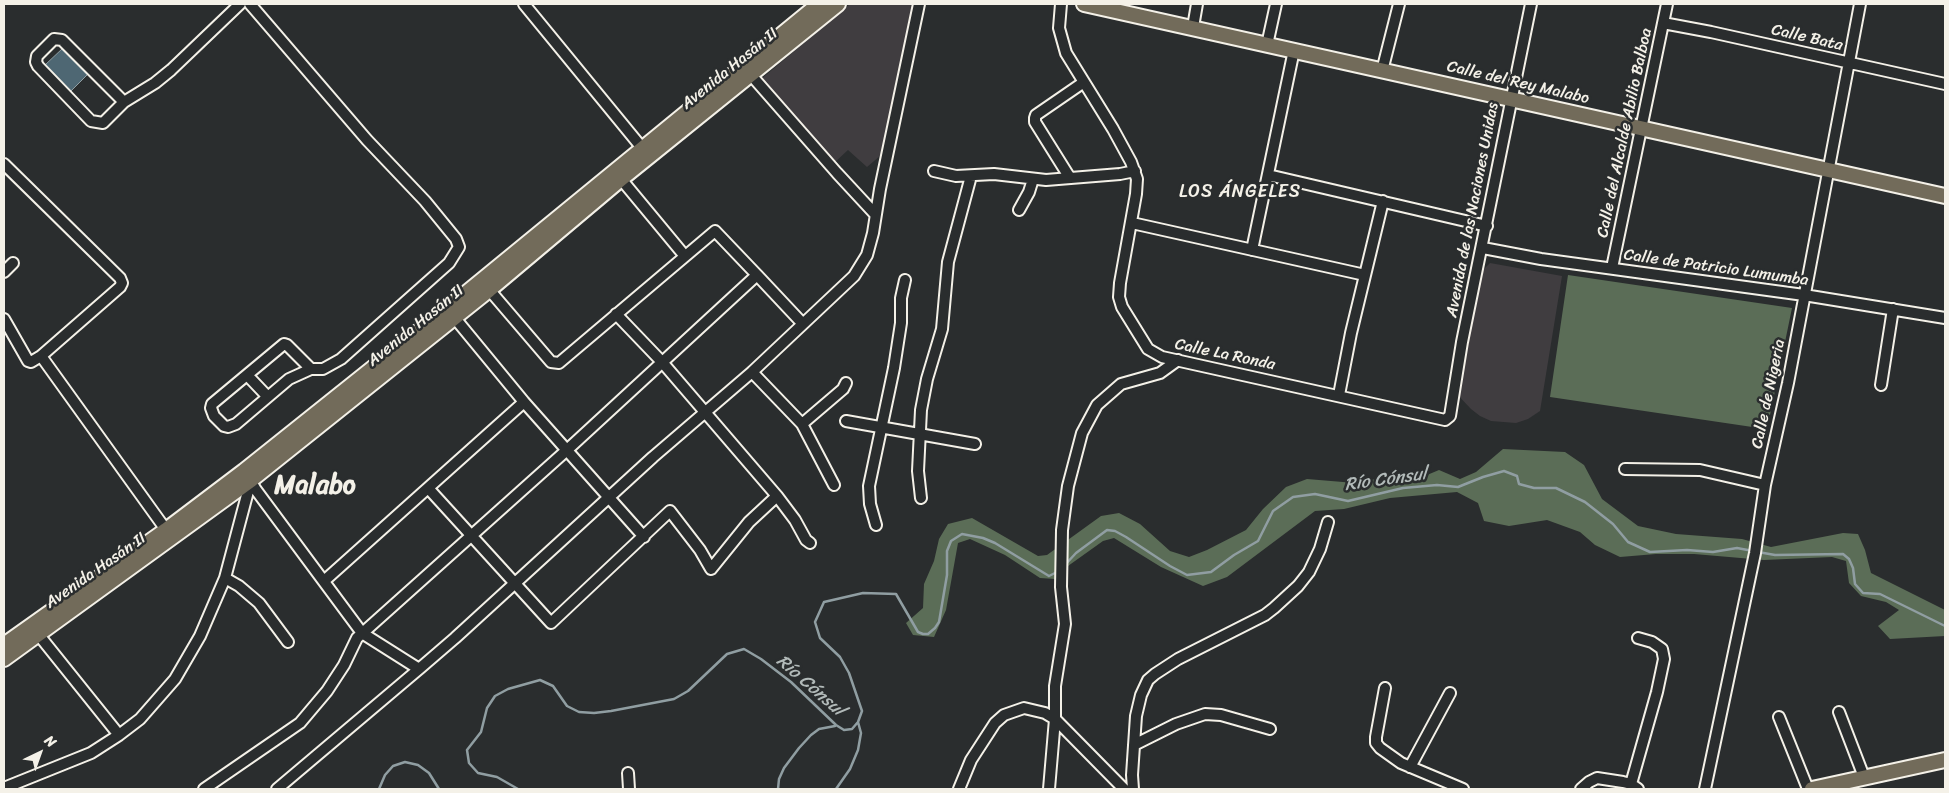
<!DOCTYPE html>
<html>
<head>
<meta charset="utf-8">
<style>
  body { margin:0 }
  #map { position:relative; width:1949px; height:793px; overflow:hidden; background:#2a2d2e; font-family:Sriracha,sans-serif }
  canvas { display:block }
  .frame { position:absolute; inset:0; border:5px solid #f4f1e8; pointer-events:none }
  .north { position:absolute; left:15px; top:728px; width:50px; height:50px; -webkit-text-stroke:4px #2a2d2e; paint-order:stroke; rotate:42deg; font-size:14px; font-weight:700; line-height:20px; text-align:center; color:#f4f1e8 }
  .north::after { content:''; display:block; margin:auto; width:18px; height:22px; background:#f4f1e8; clip-path:polygon(50% 0,100% 100%,50% 72%,0 100%) }
</style>
</head>
<body>
<div id="map">
<canvas width="1949" height="793"></canvas>
<div class="frame"></div>
<div class="north">N</div>
</div>
<script>
const c = document.querySelector('canvas').getContext('2d');
c.lineJoin = 'round';
function paint(path, color) { c.fillStyle = color; c.fill(path, 'evenodd'); }
const shape = rows => new Path2D(rows.map(r => 'M' + r).join(''));
function stroke(path, color, width, dash) { c.strokeStyle = color; c.lineWidth = width; c.lineCap = dash ? 'butt' : 'round'; c.setLineDash(dash || []); c.stroke(path); }
function label(font, color, halo, rows, align = 'center') {
  c.font = font + ' Sriracha,sans-serif'; c.lineWidth = 5; c.setLineDash([]); c.textBaseline = 'middle'; c.strokeStyle = halo; c.fillStyle = color; for (const [text, x, y, turn = 0] of rows) {
    c.save(); c.translate(x, y); c.rotate((+turn || 0) * Math.PI / 180); c.textAlign = isNaN(turn) ? turn : align; if (halo) c.strokeText(text, 0, 0); c.fillText(text, 0, 0); c.restore();
  }
}
paint(shape([
  [850,4,914,4,887,150,867,167,848,150,834,163,760,80],
  [1490,263,1562,276,1540,411,1528,419,1516,423,1491,421,1480,416,1471,409,1454,391,1483,270]
]), '#403d40');
paint(shape([
  [1568,275,1792,308,1770,415,1761,414,1759,428,1550,397],
  [1503,449,1565,452,1584,465,1602,499,1638,526,1676,534,1742,539,1771,547,1843,533,1858,534,1865,550,1871,573,1945,610,1945,636,1890,639,1878,626,1899,610,1886,602,1861,596,1849,583,1846,561,1832,557,1764,560,1694,554,1656,554,1620,557,1595,545,1580,532,1547,520,1509,526,1484,521,1478,503,1457,492,1390,498,1344,509,1315,511,1227,577,1203,586,1161,567,1114,538,1103,541,1068,566,1055,579,1040,578,1005,555,970,539,958,543,946,610,934,637,913,635,906,623,923,608,924,584,934,561,939,539,948,524,972,518,1038,556,1047,555,1101,516,1119,513,1140,524,1170,551,1189,557,1207,550,1246,530,1263,509,1286,487,1307,479,1355,483,1401,474,1427,475,1439,470,1460,479,1476,472]
]), '#5b6d57');
const water = shape([
  [63,48,89,73,71,91,45,65,63,48]
]);
paint(water, '#4e6773');
stroke(water, '#909ea2', 1);
stroke(shape([
  [1758,552,1775,555,1843,554,1849,559,1853,568,1855,584,1863,593,1880,594,1945,626],
  [1064,566,1076,553,1107,530,1115,531,1126,537,1170,566,1187,575,1211,572,1234,555,1258,541,1273,511,1293,497,1315,494,1348,501,1403,488,1437,485,1458,487,1483,477,1504,471,1517,476,1519,484,1534,488,1556,488,1585,502,1613,524,1628,542,1650,552,1687,550,1713,552,1737,548,1753,551],
  [379,789,385,775,393,766,405,762,418,765,429,773,439,789],
  [518,789,497,777,478,773,469,763,467,750,481,732,487,708,495,696,508,689,540,680,553,686,567,706,579,712,594,713,611,711,674,699,688,691,727,654,744,649,761,659,791,682,836,725,844,730,852,729,858,722,862,711,849,673,840,657,820,638,815,622,824,602,863,593,896,594,918,632,923,634,928,634,935,628,939,622,947,575,947,551,951,541,962,534,983,538,995,543,1049,576,1059,571],
  [778,789,779,779,784,768,799,748,811,735,819,729,835,726],
  [836,789,850,769,858,750,861,733,858,722]
]), '#909ea2', 2.5);
const minor = shape([
  [250,4,367,140,425,201,456,239,459,247,449,263,341,359,323,369,311,369,289,379,236,424,228,427,224,426,214,416,211,408,212,404,284,344,287,345,311,369],
  [524,4,647,154],
  [1061,4,1059,28,1066,53,1113,129,1131,162,1137,179,1136,194,1120,283,1119,297,1122,307,1148,349,1162,357,1445,420,1450,416,1462,342,1531,4],
  [1663,23,1711,32,1945,84],
  [1193,27,1197,4],
  [1267,45,1276,4],
  [1382,71,1399,4],
  [751,75,837,173,875,214],
  [124,102,62,40,54,39,37,56,36,62,38,66,91,121,103,123,124,102,155,83,171,70,240,4],
  [4,164,120,278,122,283,120,287,41,356,31,362,28,361,4,319],
  [934,171,956,176,994,174,1046,180,1120,174,1135,171],
  [1268,175,1487,226],
  [1070,178,1035,122,1035,118,1036,115,1084,82],
  [621,179,684,255],
  [1019,210,1029,192,1033,179],
  [1132,223,1365,275],
  [1483,248,1541,259,1804,295,1945,318],
  [1252,250,1294,50],
  [1612,268,1667,4],
  [4,272,13,263],
  [486,286,551,362,559,363,715,231,757,275],
  [616,314,662,362,777,496,795,520,806,540,810,543],
  [454,317,524,402,644,537],
  [41,356,169,534],
  [752,372,802,424,834,485],
  [247,375,267,396],
  [1881,385,1893,309],
  [1339,395,1351,333,1383,201],
  [846,421,975,444],
  [802,424,843,389,846,383],
  [1625,469,1700,470,1765,485],
  [247,475,256,490,362,633,419,669,455,638,653,457,752,372,854,276,867,255,873,233,880,189,919,4],
  [428,488,551,623,670,511,700,550,711,569,749,522,777,496],
  [921,498,918,471,921,410,927,379,942,329,948,262,971,176],
  [876,525,870,504,869,486,894,368,901,323,901,298,905,280],
  [225,578,239,586,259,603,288,642],
  [324,581,524,402],
  [38,634,119,735],
  [1385,688,1376,737,1376,743,1380,748,1401,763,1463,789],
  [1839,712,1864,777],
  [1779,717,1808,789],
  [1134,745,1176,724,1205,714,1221,715,1270,729],
  [1410,767,1450,693],
  [628,773,629,789],
  [1631,784,1657,692,1664,659,1662,649,1652,642,1638,638],
  [4,788,91,753,119,735,140,719,175,679,200,636,225,578,251,480],
  [204,789,300,723,327,691,344,665,357,638,567,450,757,275,803,324],
  [277,789,419,669],
  [959,789,971,760,995,723,1004,715,1024,708,1045,713,1055,719,1124,789],
  [1049,789,1055,719,1055,686,1065,624,1061,587,1062,530,1068,486,1082,433,1097,405,1121,384,1160,373,1178,360],
  [1133,789,1132,775,1136,716,1141,695,1148,680,1155,674,1178,659,1265,615,1274,608,1298,586,1309,572,1320,549,1328,522],
  [1581,789,1589,782,1597,778,1623,782,1631,784,1638,789],
  [1705,789,1755,553,1765,485,1788,383,1860,4]
]);
const major = shape([
  [1084,4,1945,196],
  [4,645,166,530,244,471,448,308,819,4],
  [4,659,251,480,489,290,621,179,838,4],
  [1812,789,1945,760]
]);
stroke(minor, '#f4f1e8', 14);
stroke(major, '#f4f1e8', 18);
stroke(minor, '#2a2d2e', 10);
stroke(major, '#726b5a', 14);
label('16px', '#f4f1e8', '#2a2d2e', [
  ["Calle Bata",1807,38,13],
  ["Avenida Hasán II",730,69,-39],
  ["Calle del Rey Malabo",1518,83,13],
  ["Calle del Alcalde Abilio Balboa",1625,133,-78],
  ["Avenida de las Naciones Unidas",1473,210,-79],
  ["Calle de Patricio Lumumba",1716,268,8],
  ["Avenida Hasán II",416,326,-39],
  ["Calle La Ronda",1225,355,12],
  ["Calle de Nigeria",1769,394,-78],
  ["Avenida Hasán II",96,571,-35]
]);
c.letterSpacing = '1px';
label('18px', '#f4f1e8', '#2a2d2e', [
  ["LOS ÁNGELES",1240,192]
]);
c.letterSpacing = '0px';
label('italic 18px', '#b2bab9', '#2a2d2e', [
  ["Río Cónsul",1386,480,-8],
  ["Río Cónsul",810,686,41]
]);
label('bold 26px', '#f4f1e8', '#2a2d2e', [
  ["Malabo",315,486]
]);
</script>
</body>
</html>
